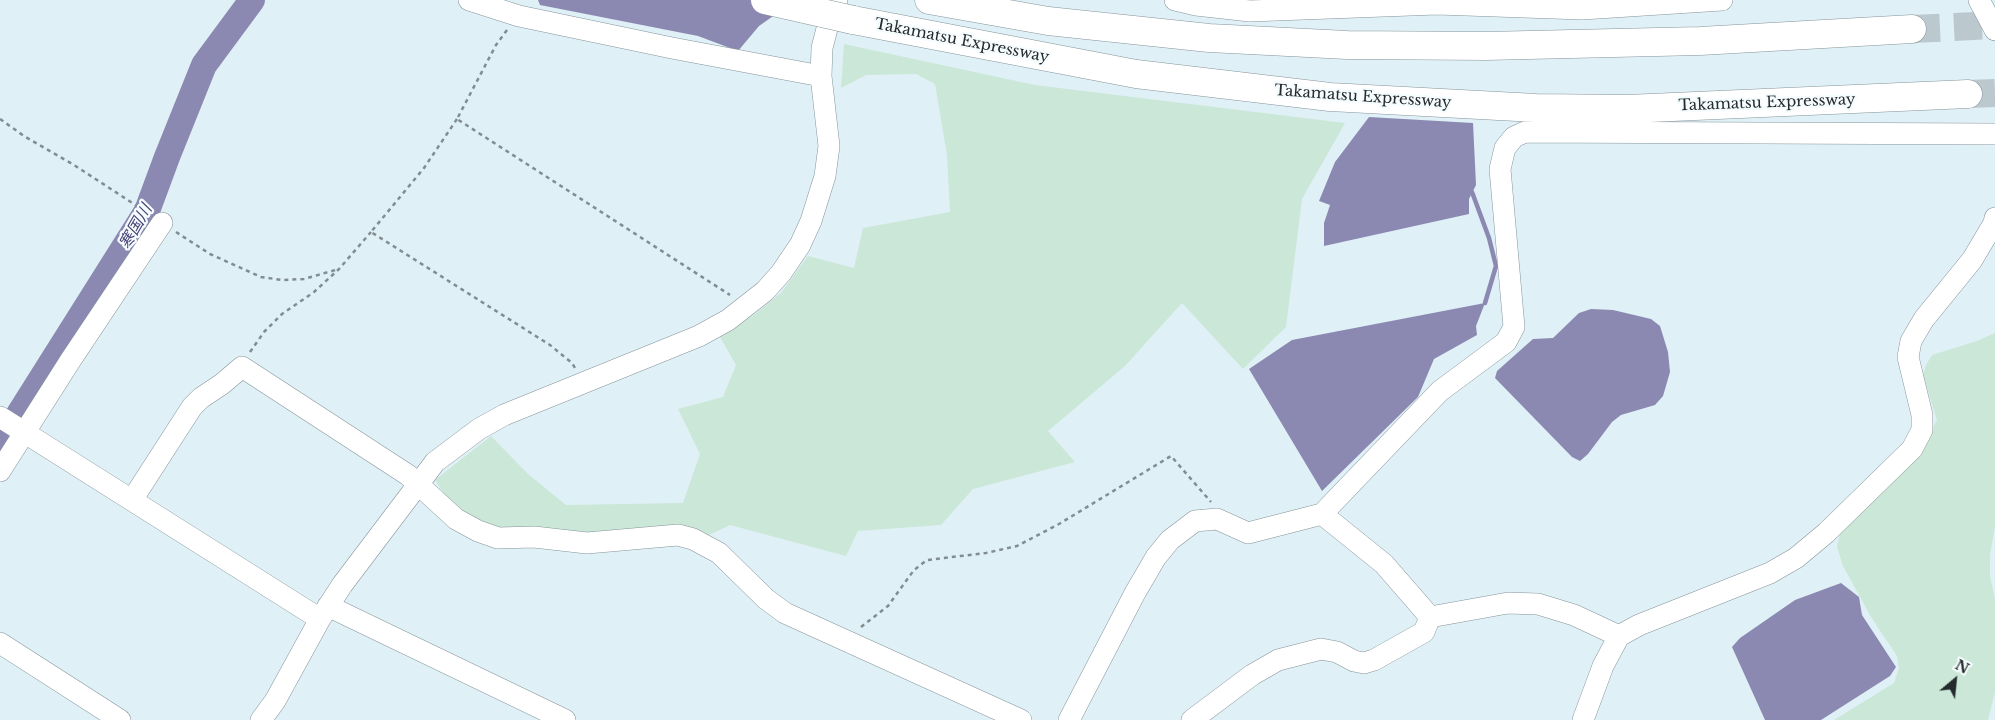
<!DOCTYPE html>
<html>
<head>
<meta charset="utf-8">
<style>
  body { margin:0 }
  #map { position:relative; width:1995px; height:720px; overflow:hidden; background:#e0f0f7; font-family:"Libre Baskerville",serif }
  canvas { display:block }
  .north { position:absolute; left:1930px; top:655px; width:50px; height:50px; -webkit-text-stroke:4px #f5fcfe; paint-order:stroke; rotate:28deg; font-size:14px; font-weight:700; line-height:20px; text-align:center; color:#252b2d }
  .north::after { content:''; display:block; margin:auto; width:18px; height:22px; background:#252b2d; clip-path:polygon(50% 0,100% 100%,50% 72%,0 100%) }
</style>
</head>
<body>
<div id="map">
<canvas width="1995" height="720"></canvas>
<div class="north">N</div>
</div>
<script>
const c = document.querySelector('canvas').getContext('2d');
c.lineJoin = 'round';
function paint(path, color) { c.fillStyle = color; c.fill(path, 'evenodd'); }
const shape = rows => new Path2D(rows.map(r => 'M' + r).join(''));
function stroke(path, color, width, dash) { c.strokeStyle = color; c.lineWidth = width; c.lineCap = dash ? 'butt' : 'round'; c.setLineDash(dash || []); c.stroke(path); }
function label(font, color, halo, rows, align = 'center') {
  c.font = font + ' "Libre Baskerville","Noto Sans JP",serif'; c.lineWidth = 4.5; c.setLineDash([]); c.textBaseline = 'middle'; c.strokeStyle = halo; c.fillStyle = color; for (const [text, x, y, turn = 0] of rows) {
    c.save(); c.translate(x, y); c.rotate((+turn || 0) * Math.PI / 180); c.textAlign = isNaN(turn) ? turn : align; if (halo) c.strokeText(text, 0, 0); c.fillText(text, 0, 0); c.restore();
  }
}
paint(shape([
  [844,44,1035,85,1345,123,1302,199,1286,327,1243,369,1182,303,1125,366,1048,431,1075,462,973,489,941,525,858,531,846,556,730,525,705,537,589,537,495,533,454,509,435,480,491,436,528,474,566,505,683,503,700,454,678,409,723,397,736,365,720,337,755,314,781,293,808,256,854,268,863,228,950,212,947,155,935,84,916,74,866,75,841,88],
  [1995,333,1995,526,1990,555,1990,576,1995,599,1995,692,1988,720,1834,720,1894,683,1899,668,1897,656,1871,617,1843,566,1837,547,1840,534,1932,429,1937,420,1923,375,1926,365,1932,355,1977,341]
]), '#cbe7d7');
paint(shape([
  [538,0,796,0,759,26,738,51,698,36,540,5],
  [1369,117,1473,123,1476,185,1469,199,1469,214,1324,246,1324,223,1330,205,1319,201,1335,162],
  [1485,303,1476,326,1477,335,1434,359,1418,397,1322,491,1249,369,1292,340],
  [1591,309,1613,310,1651,319,1660,326,1668,352,1670,372,1663,396,1655,405,1621,415,1612,422,1588,454,1580,461,1572,457,1495,378,1497,371,1533,339,1553,338,1579,313],
  [1841,583,1859,597,1862,615,1896,667,1890,676,1821,720,1765,720,1732,647,1740,638,1795,600]
]), '#8b89b1');
stroke(shape([
  [1472,192,1489,238,1496,266,1485,303]
]), '#8b89b1', 4.5);
stroke(shape([
  [0,444,147,211,167,157,204,65,252,0]
]), '#8b89b1', 26);
stroke(shape([
  [1912,29,1995,25],
  [1968,94,1995,93]
]), '#bbc9cf', 28, [28, 14]);
const minor = shape([
  [469,0,519,16,672,48,821,76],
  [1175,0,1196,5,1250,11,1437,4,1582,9,1722,0],
  [1979,0,1995,30],
  [0,417,320,619],
  [0,471,70,361,162,223],
  [132,500,192,407,201,398,222,384,242,367,408,475,456,519,478,531,498,538,534,537,587,543,678,535,693,539,719,553,766,599,785,613,1021,720],
  [1322,514,1384,564,1430,617,1508,603,1538,604,1574,615,1619,636],
  [328,606,565,720],
  [0,643,120,720],
  [261,720,275,701,320,619,342,585,435,462,479,429,504,415,699,336,728,320,765,291,781,273,800,245,811,221,825,176,829,146,821,76,822,48,832,9,837,0],
  [1069,720,1135,593,1156,557,1170,540,1195,521,1217,519,1248,533,1322,514,1440,391,1506,342,1514,327,1500,169,1505,148,1514,137,1525,132,1995,134],
  [1192,720,1252,675,1278,660,1321,649,1337,652,1354,661,1364,663,1374,660,1424,632,1430,617],
  [1583,720,1603,666,1619,636,1639,625,1770,573,1796,558,1826,533,1912,449,1922,430,1922,415,1908,357,1911,341,1924,319,1972,260,1994,223,1995,218]
]);
const highway = shape([
  [929,0,1048,21,1209,38,1347,45,1486,46,1700,41,1912,29],
  [853,20,1136,74,1330,97,1536,108,1627,109,1968,94]
]);
stroke(minor, '#85949a', 22);
stroke(highway, '#85949a', 29);
stroke(shape([
  [507,30,496,45,457,119,730,295],
  [0,119,24,136,74,165,137,206],
  [457,119,424,168,371,232,550,345,572,363,575,368],
  [176,232,210,254,261,277,282,280,304,279,339,269],
  [250,352,264,332,282,314,314,292,339,269,371,232],
  [861,627,888,606,914,570,927,560,986,553,1017,546,1059,524,1171,456,1211,502]
]), '#828d92', 2.5, [4, 4]);
stroke(minor, '#fff', 21);
stroke(highway, '#fff', 28);
const highwayBridge = shape([
  [765,0,853,20]
]);
stroke(highwayBridge, '#85949a', 29, []);
stroke(highwayBridge, '#fff', 28);
label('15px', '#252b2d', '#f5fcfe', [
  ["Takamatsu Expressway",962,41,11],
  ["Takamatsu Expressway",1363,97,4],
  ["Takamatsu Expressway",1767,103,-2]
]);
label('italic 16px', '#464076', '#f5fcfe', [
  ["寒国川",136,227,-60]
]);
</script>
</body>
</html>
